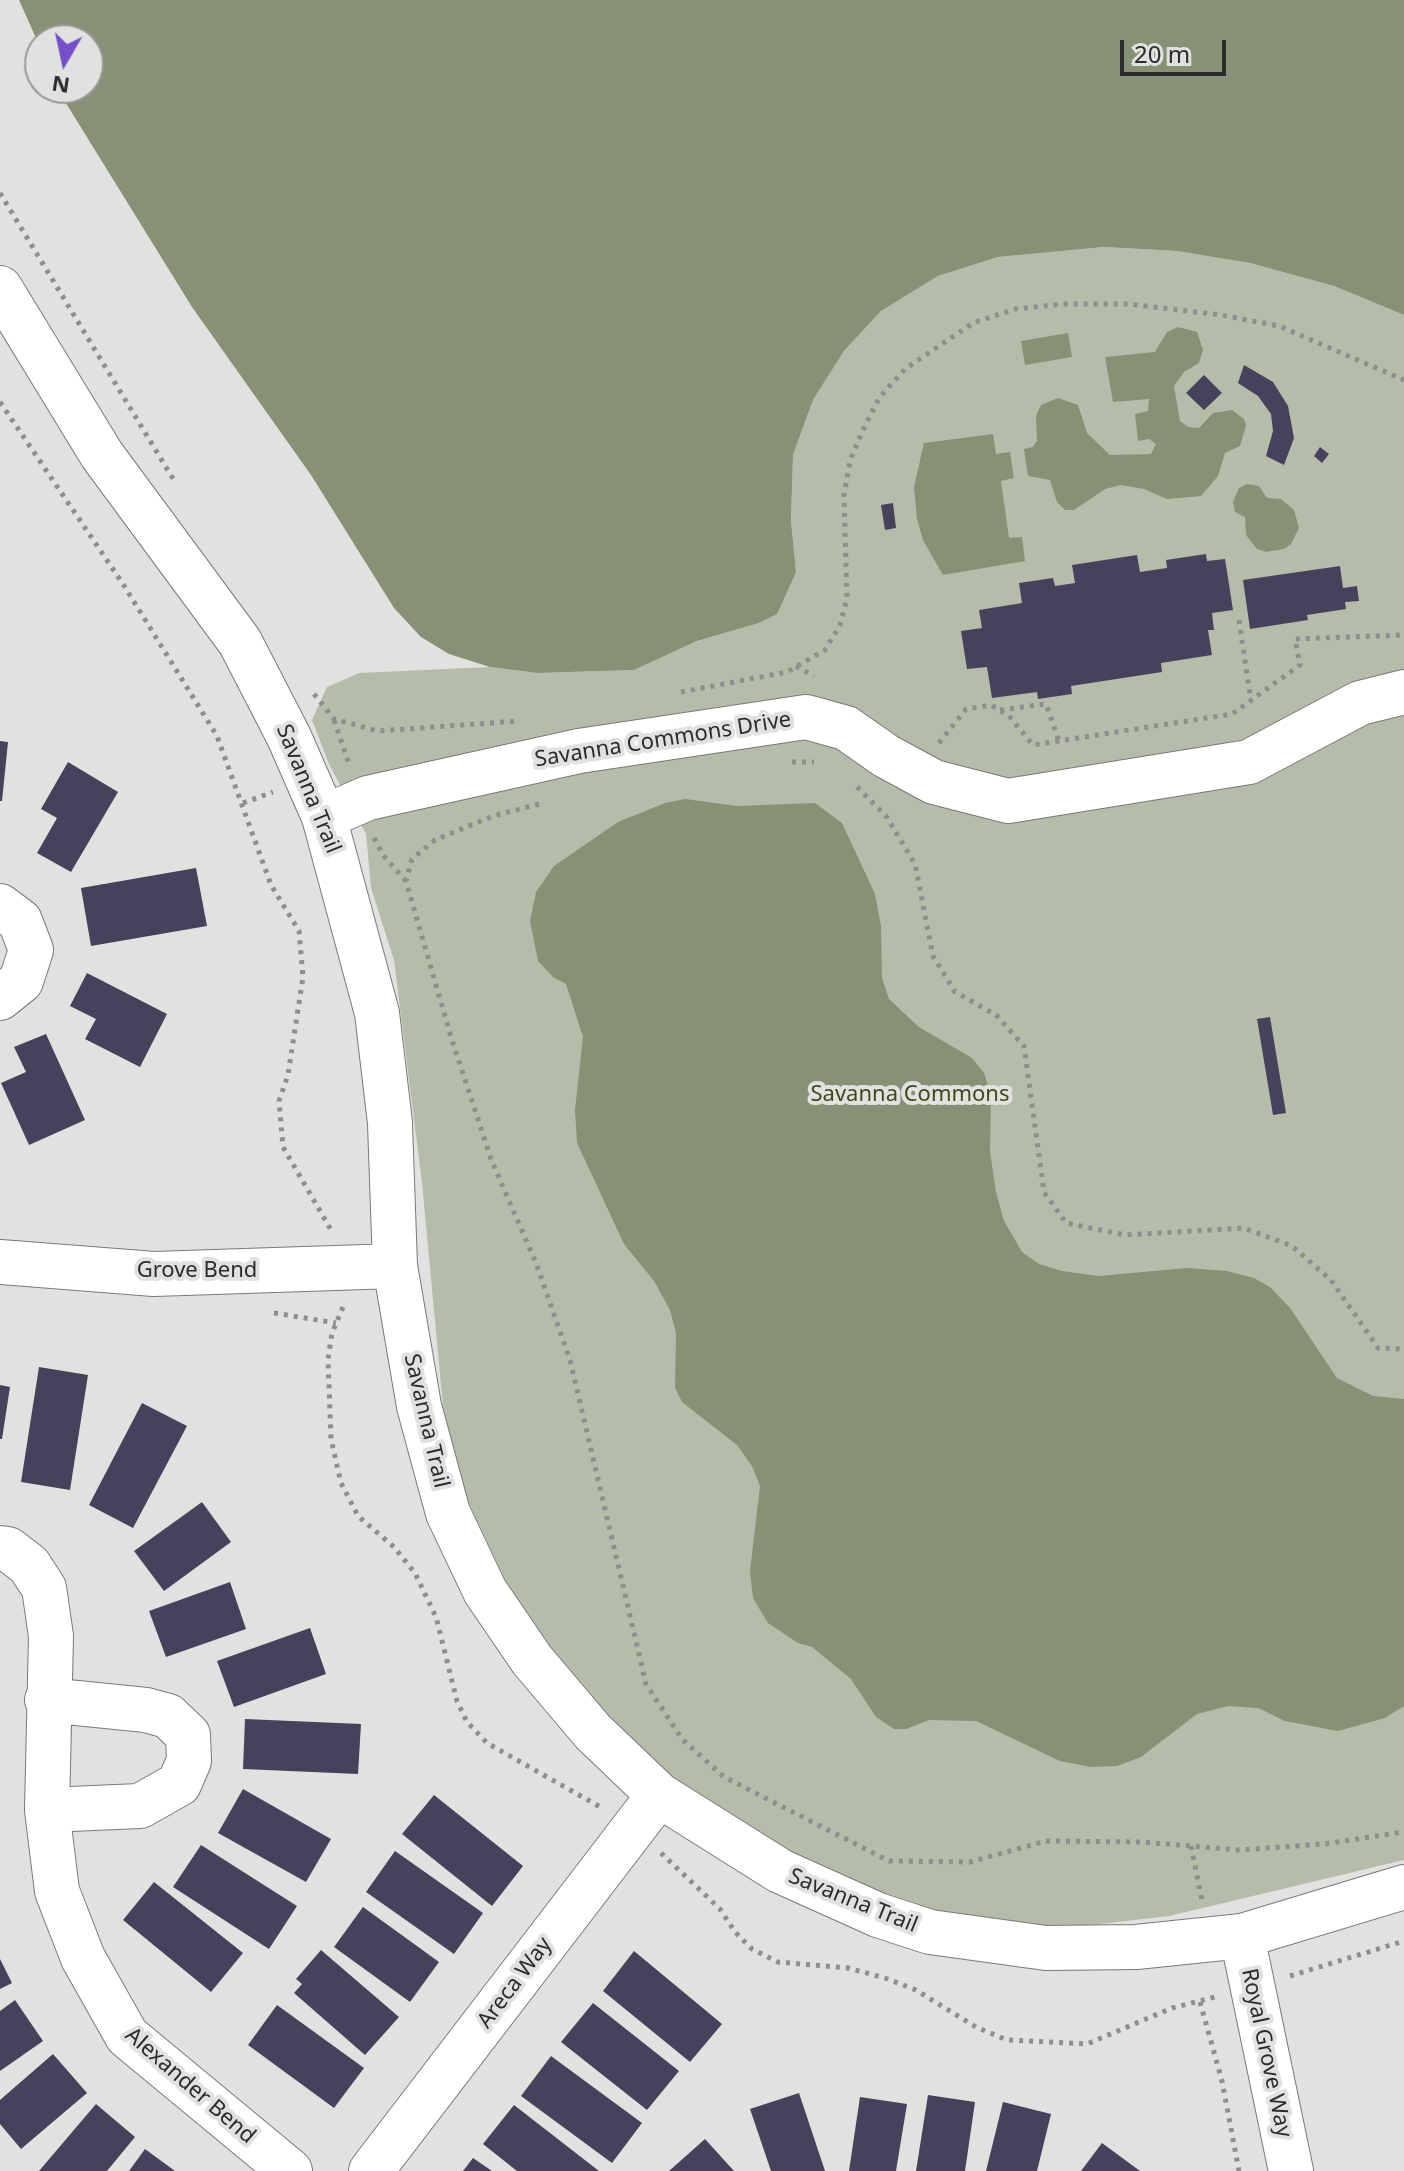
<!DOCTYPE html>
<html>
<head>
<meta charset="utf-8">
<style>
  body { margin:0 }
  #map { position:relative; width:1404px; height:2171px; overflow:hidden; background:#e1e2df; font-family:"Noto Sans",sans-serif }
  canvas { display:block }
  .north { position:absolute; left:24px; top:24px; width:80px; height:80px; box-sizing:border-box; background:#e1e2df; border:2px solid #989997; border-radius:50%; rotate:189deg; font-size:22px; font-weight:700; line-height:32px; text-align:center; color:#2b2c2b }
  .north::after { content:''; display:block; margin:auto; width:28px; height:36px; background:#754fc9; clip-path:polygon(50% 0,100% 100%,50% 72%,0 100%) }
  .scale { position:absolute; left:1120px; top:40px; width:106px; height:36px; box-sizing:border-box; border:4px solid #2b2c2b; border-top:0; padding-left:10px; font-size:24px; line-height:28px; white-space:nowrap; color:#2b2c2b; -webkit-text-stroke:6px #e1e2df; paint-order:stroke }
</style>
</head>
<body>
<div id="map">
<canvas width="1404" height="2171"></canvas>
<div class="north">N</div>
<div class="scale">20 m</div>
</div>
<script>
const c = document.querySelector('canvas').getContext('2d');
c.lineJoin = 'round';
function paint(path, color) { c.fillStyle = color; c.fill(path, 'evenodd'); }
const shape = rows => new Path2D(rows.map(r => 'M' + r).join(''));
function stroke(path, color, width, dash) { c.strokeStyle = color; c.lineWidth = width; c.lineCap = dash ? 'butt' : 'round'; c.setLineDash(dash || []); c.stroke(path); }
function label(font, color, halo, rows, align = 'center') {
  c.font = font + ' "Noto Sans",sans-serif'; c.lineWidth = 8; c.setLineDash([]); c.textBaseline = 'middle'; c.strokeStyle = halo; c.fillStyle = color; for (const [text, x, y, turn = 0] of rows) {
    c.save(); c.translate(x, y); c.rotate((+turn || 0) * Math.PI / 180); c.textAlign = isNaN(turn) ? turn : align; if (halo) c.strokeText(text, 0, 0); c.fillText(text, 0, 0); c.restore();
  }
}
paint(shape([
  [1104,247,1177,251,1250,263,1334,286,1404,315,1404,1860,1169,1916,1065,1928,940,1915,837,1876,735,1823,643,1764,531,1635,448,1459,422,1183,394,960,371,888,366,834,329,764,312,720,327,687,359,673,490,667,537,673,634,670,697,641,759,623,796,572,791,521,793,455,813,400,844,351,881,311,938,276,998,257]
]), '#b5bcaa');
paint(shape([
  [19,0,1404,0,1404,315,1334,286,1250,263,1177,251,1104,247,998,257,938,276,881,311,844,351,813,400,793,455,791,521,796,572,777,614,759,623,697,641,634,670,537,673,490,667,449,654,421,637,394,608,311,475,192,307,64,100,59,88,88,88,88,40,40,40,40,47],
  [1178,327,1197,332,1203,350,1199,363,1184,372,1174,386,1180,421,1188,427,1199,428,1213,413,1232,410,1244,419,1246,425,1240,446,1225,453,1218,476,1201,496,1167,499,1144,489,1121,485,1105,489,1074,510,1065,510,1057,502,1050,480,1028,476,1024,449,1033,447,1037,441,1036,416,1041,405,1058,398,1078,405,1087,433,1110,455,1151,454,1156,444,1149,439,1138,441,1135,414,1148,411,1149,399,1113,402,1105,357,1155,352,1167,332],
  [1068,333,1072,357,1025,365,1021,341],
  [993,434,996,454,1010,452,1014,478,1001,481,1009,538,1022,537,1025,561,943,575,923,540,917,519,914,487,924,443],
  [1247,484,1259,486,1267,498,1281,499,1294,510,1299,528,1291,544,1284,549,1266,552,1257,549,1246,535,1245,517,1235,512,1233,502,1239,488],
  [685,799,737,806,815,803,842,823,875,894,881,926,882,978,889,999,919,1027,972,1058,984,1073,991,1095,990,1152,996,1192,1004,1221,1022,1252,1039,1264,1062,1271,1099,1276,1187,1268,1227,1271,1254,1278,1270,1287,1290,1308,1337,1378,1373,1396,1404,1399,1404,1706,1385,1718,1338,1731,1285,1721,1258,1708,1228,1706,1197,1714,1141,1757,1117,1766,1091,1767,1060,1761,976,1721,929,1720,906,1729,894,1729,876,1717,851,1679,812,1647,798,1643,768,1623,753,1598,750,1571,760,1486,752,1466,737,1445,682,1402,675,1388,676,1333,670,1310,654,1281,624,1244,577,1143,575,1110,583,1037,566,984,553,977,538,961,530,921,536,892,554,866,618,822,665,803]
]), '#879175');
paint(shape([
  [1244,365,1273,382,1288,406,1294,438,1284,465,1266,456,1273,431,1271,414,1258,396,1238,383],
  [1204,375,1222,393,1204,410,1186,393],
  [1320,447,1329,454,1322,463,1314,456],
  [893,503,896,528,885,530,881,505],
  [1206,554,1207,561,1225,559,1233,610,1212,613,1214,630,1208,630,1212,655,1161,663,1162,672,1071,686,1072,694,1038,699,1037,692,992,698,987,667,967,669,961,631,982,628,979,610,1022,603,1019,583,1053,578,1055,586,1075,583,1072,565,1137,555,1140,572,1167,568,1166,560],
  [1340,566,1343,588,1357,586,1359,601,1345,602,1346,609,1307,615,1308,620,1250,629,1243,580],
  [0,741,8,742,2,801,0,801],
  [68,762,118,792,71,872,37,853,57,818,41,809],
  [196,868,207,926,91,946,81,888],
  [87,973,167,1014,140,1067,85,1039,96,1019,70,1006],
  [1270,1017,1286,1113,1273,1115,1257,1019],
  [46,1034,85,1120,29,1145,1,1083,26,1072,14,1047],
  [39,1367,88,1375,70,1490,21,1482],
  [0,1385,10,1387,2,1439,0,1439],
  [142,1403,187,1426,133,1528,89,1505],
  [202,1502,231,1542,164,1591,134,1551],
  [230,1582,246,1629,166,1657,149,1611],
  [310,1628,326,1674,234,1707,217,1661],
  [245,1719,361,1724,358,1774,243,1769],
  [243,1789,331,1839,306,1882,218,1833],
  [434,1795,523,1866,492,1906,402,1834],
  [201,1845,297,1906,269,1949,173,1887],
  [395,1851,483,1913,454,1954,366,1892],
  [154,1882,243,1953,211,1992,123,1920],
  [363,1907,439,1962,410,2002,334,1947],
  [321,1950,399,2017,365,2055,294,1993,302,1984,296,1979],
  [634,1951,722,2024,690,2062,603,1991],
  [0,1959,12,1983,0,1989],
  [15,2000,43,2041,0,2071,0,2011],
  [593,2003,679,2071,647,2110,561,2042],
  [277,2005,364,2068,334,2108,248,2045],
  [53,2054,87,2093,21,2149,0,2124,0,2100],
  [551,2056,642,2123,612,2163,521,2096],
  [799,2093,825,2171,771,2171,750,2109],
  [928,2095,975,2102,965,2171,916,2171],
  [860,2097,907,2104,896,2171,849,2171],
  [1003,2102,1051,2114,1037,2171,986,2171],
  [96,2104,135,2137,107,2171,39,2171],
  [514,2105,599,2171,517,2171,483,2144],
  [705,2139,734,2171,669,2171],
  [1102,2143,1140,2171,1081,2171],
  [145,2149,175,2171,129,2171],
  [473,2158,492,2171,463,2171]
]), '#47425c');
const minor = shape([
  [0,288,102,455,240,642,289,737,324,817,377,1013,390,1123,395,1266,419,1406,448,1513,485,1591,532,1660,593,1732,659,1795,780,1871,878,1915,930,1932,1046,1948,1136,1947,1242,1936,1404,1887],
  [324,817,368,798,579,751,806,717,846,728,886,756,934,782,1008,801,1249,762,1360,703,1404,692],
  [0,906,20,921,31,950,21,981,0,998],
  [0,1262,154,1274,395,1266],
  [0,1548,8,1549,29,1565,44,1588,51,1636,47,1810,57,1891,83,1958,127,2036,290,2171],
  [47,1810,140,1806,179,1784,189,1761,188,1735,168,1716,146,1710,47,1700],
  [1242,1936,1291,2171],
  [371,2171,659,1795]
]);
stroke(minor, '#797a78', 46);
stroke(shape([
  [0,193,175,482],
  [0,402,123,584,217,736,271,885,299,931,303,977,288,1075,279,1101,283,1147,331,1230],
  [1239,620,1251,701],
  [796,666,814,676],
  [681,692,787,672,825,650,840,625,847,598,844,495,850,461,861,434,879,398,905,369,973,323,1015,309,1063,304,1129,304,1221,315,1279,326,1404,380],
  [314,694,334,719,378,731,518,721],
  [1000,710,1046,704,1059,741],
  [334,720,349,764],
  [939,743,966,709,991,705,1009,716,1033,745,1232,714,1300,665,1295,639,1404,635],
  [792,762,814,762],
  [857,787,886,816,915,864,933,956,955,992,996,1015,1024,1046,1044,1192,1066,1223,1125,1235,1244,1228,1292,1246,1331,1280,1378,1348,1404,1349],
  [243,803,273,792],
  [539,804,493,816,435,840,412,859,406,881,451,1037,491,1159,536,1263,570,1360,646,1684,682,1739,724,1777,889,1861,970,1862,1046,1841,1142,1842,1239,1850,1324,1844,1404,1832],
  [374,838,383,855,406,881],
  [343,1307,332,1333,328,1359,331,1439,341,1483,358,1516,394,1547,415,1573,436,1617,457,1701,467,1722,487,1743,602,1808],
  [274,1313,336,1323],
  [1191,1846,1202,1900],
  [661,1853,720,1909,735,1932,752,1949,778,1962,848,1968,885,1978,916,1990,976,2027,1007,2040,1087,2044,1172,2008,1215,1997],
  [1290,1976,1404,1941],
  [1200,2002,1222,2081,1239,2171]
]), '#8e8f8d', 5, [4, 6]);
stroke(minor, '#fff', 44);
label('22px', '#2b2c2b', '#e1e2df', [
  ["Savanna Commons Drive",663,740,-9],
  ["Savanna Trail",308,789,68],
  ["Grove Bend",197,1271],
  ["Savanna Trail",426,1421,77],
  ["Savanna Trail",853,1901,22],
  ["Areca Way",515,1983,-53],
  ["Royal Grove Way",1266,2053,78],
  ["Alexander Bend",190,2086,41]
]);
label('22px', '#3c4a1a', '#e1e2df', [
  ["Savanna Commons",910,1095]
]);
</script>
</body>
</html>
